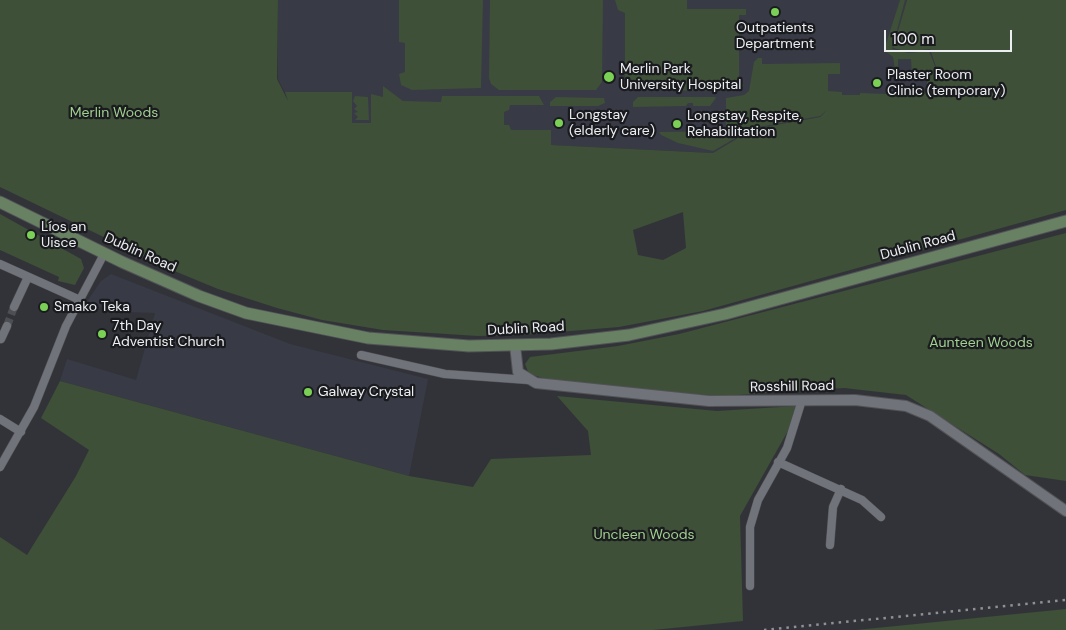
<!DOCTYPE html>
<html>
<head>
<meta charset="utf-8">
<style>
  body { margin:0 }
  #map { position:relative; width:1066px; height:630px; overflow:hidden; background:#323339; font-family:"DM Sans",sans-serif }
  canvas { display:block }
  .scale { position:absolute; left:884px; top:30px; width:128px; height:22px; box-sizing:border-box; border:2px solid #edeef1; border-top:0; padding-left:6px; font-size:15px; line-height:18px; white-space:nowrap; color:#edeef1; -webkit-text-stroke:4px #1a1b1e; paint-order:stroke }
</style>
</head>
<body>
<div id="map">
<canvas width="1066" height="630"></canvas>
<div class="scale">100 m</div>
</div>
<script>
const c = document.querySelector('canvas').getContext('2d');
c.lineJoin = 'round';
function paint(path, color) { c.fillStyle = color; c.fill(path, 'evenodd'); }
const shape = rows => new Path2D(rows.map(r => 'M' + r).join(''));
function stroke(path, color, width, dash) { c.strokeStyle = color; c.lineWidth = width; c.lineCap = dash ? 'butt' : 'round'; c.setLineDash(dash || []); c.stroke(path); }
function label(font, color, halo, rows, align = 'center') {
  c.font = font + ' "DM Sans",sans-serif'; c.lineWidth = 4.5; c.setLineDash([]); c.textBaseline = 'middle'; c.strokeStyle = halo; c.fillStyle = color; for (const [text, x, y, turn = 0] of rows) {
    c.save(); c.translate(x, y); c.rotate((+turn || 0) * Math.PI / 180); c.textAlign = isNaN(turn) ? turn : align; if (halo) c.strokeText(text, 0, 0); c.fillText(text, 0, 0); c.restore();
  }
}
paint(shape([
  [278,0,907,0,893,48,908,52,930,49,942,86,932,94,897,105,864,112,829,108,820,117,753,129,713,153,319,134,289,101,278,79],
  [111,274,290,344,428,379,409,476,60,381,67,359,136,380,155,313,127,312,87,305,86,303,101,281]
]), '#383a46');
paint(shape([
  [0,0,278,0,277,79,288,101,285,92,352,92,352,123,371,123,371,94,383,97,383,86,403,101,441,102,442,96,539,96,544,105,510,105,509,110,504,112,504,125,509,125,511,130,551,130,551,145,713,153,753,129,820,117,827,110,820,116,753,128,713,151,678,143,661,135,659,132,726,131,726,98,744,95,749,91,754,62,758,58,762,58,762,64,840,63,840,74,828,74,828,91,842,92,842,95,860,95,860,93,913,95,913,93,927,92,927,75,912,75,911,59,898,59,898,68,895,69,893,57,884,50,900,0,905,0,892,49,908,53,929,51,940,79,930,49,908,52,893,48,907,0,1066,0,1066,210,703,311,619,327,522,335,478,336,383,330,322,320,277,308,218,289,172,270,0,187],
  [683,212,686,248,663,260,638,255,633,230],
  [399,0,483,0,481,88,412,90,401,85,399,74,405,72,405,43,399,42],
  [490,0,603,0,602,82,596,90,499,90,491,84,489,78],
  [615,0,687,0,687,9,746,9,746,15,739,15,739,83,744,85,736,91,625,90,625,13,618,10],
  [355,96,368,97,369,120,355,120,358,117,354,113,358,112,354,109,357,106,353,101],
  [556,97,604,98,605,103,598,106,550,106,550,102],
  [638,97,715,97,716,98,710,106,693,106,693,103,688,103,686,106,633,107,633,102],
  [0,214,81,259,84,268,75,285,58,281,59,277,0,250],
  [1066,233,1066,481,1025,475,999,454,906,395,844,388,721,396,561,383,529,374,525,364,530,357,618,346,679,334],
  [60,381,409,476,473,487,491,459,591,455,588,431,557,396,717,411,796,406,789,429,740,516,743,621,653,630,0,630,0,537,27,555,76,476,89,450,41,418],
  [1066,609,1066,630,856,630]
]), '#3e5038');
stroke(shape([
  [7,326,14,307]
]), '#4e4f55', 8, [8, 4]);
const minor = shape([
  [0,264,80,300],
  [14,307,28,277],
  [1,339,7,326],
  [361,355,445,374,528,380],
  [0,419,21,432],
  [778,462,862,500,881,517],
  [0,467,34,407,66,326,104,254],
  [830,545,833,507,841,489],
  [750,586,750,527,758,500,787,448,802,400]
]);
const tertiary = shape([
  [515,345,518,372,536,383,709,401,855,400,906,406,930,416,1066,511]
]);
const secondary = shape([
  [0,202,122,262,199,296,246,313,368,338,469,346,551,344,629,335,725,314,1066,221]
]);
stroke(minor, '#515256', 9);
stroke(tertiary, '#515256', 12);
stroke(secondary, '#515256', 13);
stroke(minor, '#71737a', 8);
stroke(tertiary, '#71737a', 10);
stroke(secondary, '#688163', 11);
stroke(shape([
  [764,630,1066,600]
]), '#8f9094', 2.5, [2.5, 5]);
for (const [x, y, r, color] of [
  [775,12,5,"#7bd156"],
  [609,77,6,"#7bd156"],
  [877,83,5,"#7bd156"],
  [559,123,5,"#7bd156"],
  [677,124,5,"#7bd156"],
  [31,235,5,"#7bd156"],
  [44,307,5,"#7bd156"],
  [102,334,5,"#7bd156"],
  [308,392,5,"#7bd156"]
]) { const dot = new Path2D(); dot.arc(x, y, r, 0, 2 * Math.PI); c.fillStyle = color; c.fill(dot); stroke(dot, '#1a1b1e', 2); }
label('14px', '#edeef1', '#1a1b1e', [
  ["Outpatients",775,28,"center"],
  ["Department",775,44,"center"],
  ["Merlin Park",620,69],
  ["University Hospital",620,85],
  ["Plaster Room",887,75],
  ["Clinic (temporary)",887,91],
  ["Longstay",569,115],
  ["(elderly care)",569,131],
  ["Longstay, Respite,",687,116],
  ["Rehabilitation",687,132],
  ["Líos an",41,227],
  ["Uisce",41,243],
  ["Smako Teka",54,307],
  ["7th Day",112,326],
  ["Adventist Church",112,342],
  ["Galway Crystal",318,392]
], 'left');
label('14px', '#a1d18f', '#1a1b1e', [
  ["Merlin Woods",114,113],
  ["Aunteen Woods",981,343],
  ["Uncleen Woods",644,535]
]);
label('14px', '#edeef1', '#1a1b1e', [
  ["Dublin Road",918,246,-15],
  ["Dublin Road",140,253,24],
  ["Dublin Road",526,329,-3],
  ["Rosshill Road",792,387,-1]
]);
</script>
</body>
</html>
